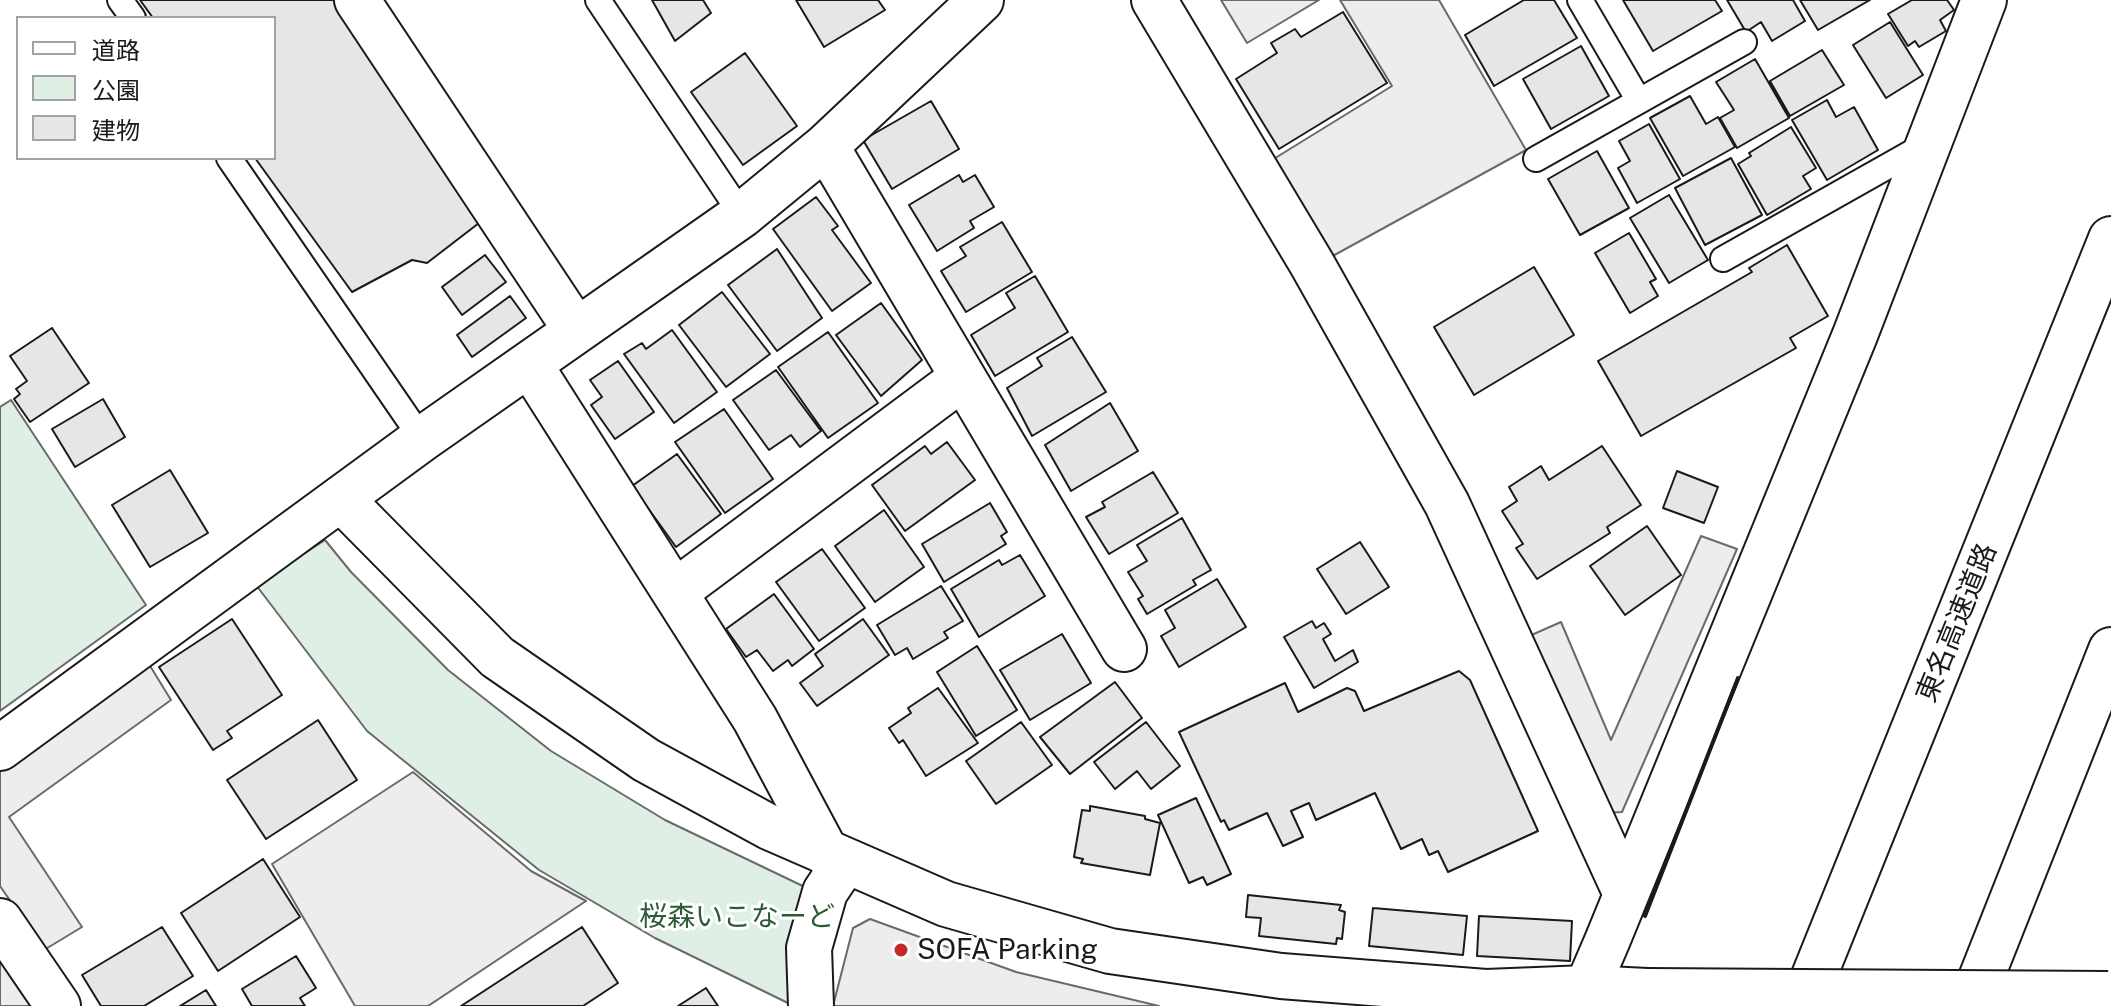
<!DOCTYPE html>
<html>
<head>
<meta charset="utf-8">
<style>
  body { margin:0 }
  #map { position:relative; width:2111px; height:1006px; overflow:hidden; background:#fff; font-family:"Public Sans","Noto Sans JP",sans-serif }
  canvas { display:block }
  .legend { position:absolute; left:16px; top:16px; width:260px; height:144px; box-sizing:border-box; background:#fff; border:2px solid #a3a3a3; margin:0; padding:10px 14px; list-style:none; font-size:24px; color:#1a1a1a }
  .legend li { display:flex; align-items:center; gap:16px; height:40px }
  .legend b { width:40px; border:2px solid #a3a3a3 }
</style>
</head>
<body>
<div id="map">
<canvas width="2111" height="1006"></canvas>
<ul class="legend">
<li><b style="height:10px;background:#fff"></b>道路</li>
<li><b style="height:22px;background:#e0efe3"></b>公園</li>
<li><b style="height:22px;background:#e6e6e6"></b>建物</li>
</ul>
</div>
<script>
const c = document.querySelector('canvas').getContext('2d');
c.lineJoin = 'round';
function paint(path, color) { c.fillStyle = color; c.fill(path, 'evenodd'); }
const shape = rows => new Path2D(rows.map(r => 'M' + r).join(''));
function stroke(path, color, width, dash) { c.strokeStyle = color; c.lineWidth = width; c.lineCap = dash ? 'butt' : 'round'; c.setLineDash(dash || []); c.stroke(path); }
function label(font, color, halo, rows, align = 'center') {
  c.font = font + ' "Public Sans","Noto Sans JP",sans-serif'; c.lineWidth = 6; c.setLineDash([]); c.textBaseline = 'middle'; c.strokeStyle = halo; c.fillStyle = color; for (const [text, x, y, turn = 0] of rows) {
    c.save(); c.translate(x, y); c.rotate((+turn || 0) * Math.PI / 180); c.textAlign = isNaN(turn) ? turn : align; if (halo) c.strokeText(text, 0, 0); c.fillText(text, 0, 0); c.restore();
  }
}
const green = shape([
  [11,400,146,605,0,711,0,407,11,400],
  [325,540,351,572,448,670,551,751,665,820,809,889,792,1005,655,938,539,870,367,731,256,585,325,540]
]);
paint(green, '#e0efe3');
stroke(green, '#6a6a6a', 2);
const parking = shape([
  [1221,0,1319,0,1247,43,1221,0],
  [1340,0,1439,0,1526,150,1329,258,1272,160,1392,86,1340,0],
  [1701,536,1737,549,1622,812,1605,813,1527,637,1561,622,1611,740,1701,536],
  [147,661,171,700,9,817,82,927,44,950,0,886,0,771,147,661],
  [413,772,531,871,586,901,428,1006,355,1006,272,864,413,772],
  [870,919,1016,972,1159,1006,833,1006,853,928,870,919],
  [0,942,42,1006,0,1006,0,942]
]);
paint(parking, '#ededed');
stroke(parking, '#6a6a6a', 2);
const building = shape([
  [140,0,338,0,479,223,427,263,412,260,352,292,255,158,274,158,274,18,153,18,140,0],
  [652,0,703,0,711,13,675,41,652,0],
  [796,0,878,0,885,10,824,47,796,0],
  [1524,0,1554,0,1577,38,1494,86,1465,35,1524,0],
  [1623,0,1715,0,1722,11,1653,51,1623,0],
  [1727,0,1793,0,1805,21,1772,41,1761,22,1746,32,1727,0],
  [1800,0,1870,0,1818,30,1800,0],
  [1912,0,1947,0,1954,10,1940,20,1946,31,1919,47,1915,41,1908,46,1888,14,1912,0],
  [1343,12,1387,83,1279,149,1236,79,1277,53,1271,43,1295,29,1301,37,1343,12],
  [1890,22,1923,75,1886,98,1853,45,1890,22],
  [1581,46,1609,96,1551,129,1523,79,1581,46],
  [1822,50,1844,85,1790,116,1770,81,1822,50],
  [745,53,797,126,743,165,691,92,745,53],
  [1755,59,1789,118,1737,148,1720,118,1734,110,1716,82,1755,59],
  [1690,96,1706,124,1718,117,1735,147,1683,176,1650,118,1690,96],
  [1827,100,1836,117,1854,107,1878,150,1827,180,1792,120,1827,100],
  [931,101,959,149,892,189,863,140,931,101],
  [1649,124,1680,179,1637,203,1618,168,1630,161,1619,141,1649,124],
  [1791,127,1816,168,1803,176,1811,189,1767,215,1738,164,1751,156,1749,153,1791,127],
  [1597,151,1629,208,1580,235,1548,179,1597,151],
  [1731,158,1762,215,1705,245,1675,188,1731,158],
  [959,175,963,182,975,175,994,207,970,221,974,228,937,251,909,205,959,175],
  [1669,195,1708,260,1669,283,1630,218,1669,195],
  [816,197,838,226,832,230,871,283,832,311,773,229,816,197],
  [1002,222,1032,272,966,312,941,271,966,256,960,247,1002,222],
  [1629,233,1656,279,1650,282,1658,296,1630,313,1595,253,1629,233],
  [1787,245,1828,316,1790,338,1796,348,1641,436,1598,361,1752,272,1749,268,1787,245],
  [777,249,822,318,777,351,728,285,777,249],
  [485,255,506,282,462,315,442,287,485,255],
  [1534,267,1574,335,1474,395,1434,327,1534,267],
  [1035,276,1068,332,995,376,971,335,1015,308,1006,293,1035,276],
  [722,292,770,354,726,387,679,325,722,292],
  [510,296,526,318,472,357,457,335,510,296],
  [881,303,922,360,881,396,836,335,881,303],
  [52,328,89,383,30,422,14,399,20,394,16,389,27,381,10,356,52,328],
  [672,330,717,392,674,423,624,354,642,343,646,349,672,330],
  [828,332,878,403,828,438,778,367,828,332],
  [1072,337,1106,392,1032,436,1007,388,1042,366,1037,358,1072,337],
  [618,361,654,412,615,439,591,405,602,397,590,380,618,361],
  [776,370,821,431,800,447,791,435,769,450,733,400,776,370],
  [103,399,125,437,75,467,52,429,103,399],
  [1110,403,1138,451,1071,491,1045,445,1110,403],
  [724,409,773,479,725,513,675,442,724,409],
  [947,442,975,480,905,531,872,485,925,446,931,454,947,442],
  [1602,446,1641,505,1607,527,1610,533,1537,579,1516,548,1523,544,1502,511,1517,501,1509,487,1541,466,1549,480,1602,446],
  [677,454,721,514,676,547,632,486,677,454],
  [170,470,208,533,150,567,112,505,170,470],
  [1677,471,1718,487,1704,523,1663,508,1677,471],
  [1153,472,1178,513,1109,554,1086,517,1105,507,1102,502,1153,472],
  [990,503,1007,532,1001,536,1006,544,944,582,922,544,990,503],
  [884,510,924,567,875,602,835,546,884,510],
  [1182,518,1211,570,1193,580,1196,585,1147,614,1138,599,1143,596,1128,572,1147,561,1137,545,1182,518],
  [1647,526,1681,575,1625,615,1590,566,1647,526],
  [1360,542,1389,587,1346,614,1317,569,1360,542],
  [822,549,865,608,819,641,776,582,822,549],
  [1020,555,1045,596,979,637,951,589,999,560,1002,565,1020,555],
  [1217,579,1246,627,1179,667,1161,636,1175,628,1165,610,1217,579],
  [941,586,963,621,944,632,948,638,913,659,907,648,895,655,877,625,941,586],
  [774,594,814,649,792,666,788,660,773,671,757,650,746,657,726,629,774,594],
  [232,619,282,695,227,731,232,738,213,750,159,667,232,619],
  [863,619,889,655,817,706,800,683,823,666,815,654,863,619],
  [1312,621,1316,628,1324,623,1331,634,1323,639,1335,661,1353,650,1358,662,1314,688,1284,637,1312,621],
  [1062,634,1091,683,1030,720,1000,670,1062,634],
  [977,646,1017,710,976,736,937,672,977,646],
  [1459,671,1470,680,1538,831,1448,872,1438,851,1429,855,1422,839,1401,849,1375,793,1316,820,1309,803,1291,811,1303,837,1283,846,1267,813,1229,830,1224,820,1221,822,1179,732,1285,683,1298,712,1347,688,1355,691,1364,711,1459,671],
  [1115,682,1142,718,1070,774,1040,737,1115,682],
  [938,688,978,743,926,776,903,740,899,743,889,728,911,713,908,708,938,688],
  [318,720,357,780,266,839,227,780,318,720],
  [1021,722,1052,765,996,804,966,761,1021,722],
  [1146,722,1180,766,1151,789,1137,771,1115,789,1094,762,1146,722],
  [1196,798,1231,874,1207,885,1203,877,1189,883,1158,815,1196,798],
  [1090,806,1145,816,1145,819,1160,823,1150,875,1081,863,1083,859,1074,857,1082,810,1090,811,1090,806],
  [263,859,300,917,218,971,181,913,263,859],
  [1248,895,1341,905,1339,910,1345,912,1342,939,1337,938,1336,944,1259,936,1261,918,1246,917,1248,895],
  [1373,908,1467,916,1463,955,1369,946,1373,908],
  [1479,916,1572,921,1570,961,1477,956,1479,916],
  [162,927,193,976,144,1006,101,1006,82,975,162,927],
  [582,927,618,983,583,1006,461,1006,582,927],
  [296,956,316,988,300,998,305,1006,252,1006,242,989,296,956],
  [706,988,718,1006,678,1006,706,988],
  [206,990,216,1006,180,1006,206,990]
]);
paint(building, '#e6e6e6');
stroke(building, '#1a1a1a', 2);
const service = shape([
  [120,0,133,18],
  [598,0,742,215],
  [1580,0,1639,101],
  [229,158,422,439],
  [1536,159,1744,42],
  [1723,259,1927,144]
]);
const minor = shape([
  [357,0,576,330],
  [1154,0,1312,264,1447,504,1626,894],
  [826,146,1124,649],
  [530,365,755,719,827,854],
  [675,592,962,378],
  [0,748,422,439,742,215,826,146,981,0],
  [0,921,58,1006],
  [811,1006,809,948,825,892,845,862],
  [1574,1006,1587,988,1608,939,1855,335,1984,0]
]);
const tertiary = shape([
  [341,499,497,657,646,760,769,827,946,904,1110,951,1281,976,1486,992,1587,988,1647,991]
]);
const motorway = shape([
  [1802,1006,2111,239],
  [1970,1006,2111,650]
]);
stroke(service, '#1a1a1a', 28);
stroke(minor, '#1a1a1a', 48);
stroke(tertiary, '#1a1a1a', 48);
stroke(motorway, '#1a1a1a', 48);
stroke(service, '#fff', 24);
stroke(minor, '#fff', 44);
stroke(tertiary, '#fff', 44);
stroke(motorway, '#fff', 44);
const tertiaryBridge = shape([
  [1647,991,2108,994]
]);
stroke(tertiaryBridge, '#1a1a1a', 48, []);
stroke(tertiaryBridge, '#fff', 44);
stroke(shape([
  [1645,916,1738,678]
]), '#1a1a1a', 4);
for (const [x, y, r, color] of [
  [901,950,8,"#c62828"]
]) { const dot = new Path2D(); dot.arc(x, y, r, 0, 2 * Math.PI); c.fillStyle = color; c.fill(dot); stroke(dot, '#fff', 3); }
label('28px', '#1a1a1a', '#fff', [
  ["東名高速道路",1957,623,-68]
]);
label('28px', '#2b5a34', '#fff', [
  ["桜森いこなーど",737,917]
]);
label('28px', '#1a1a1a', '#fff', [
  ["SOFA Parking",917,950]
], 'left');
</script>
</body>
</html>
